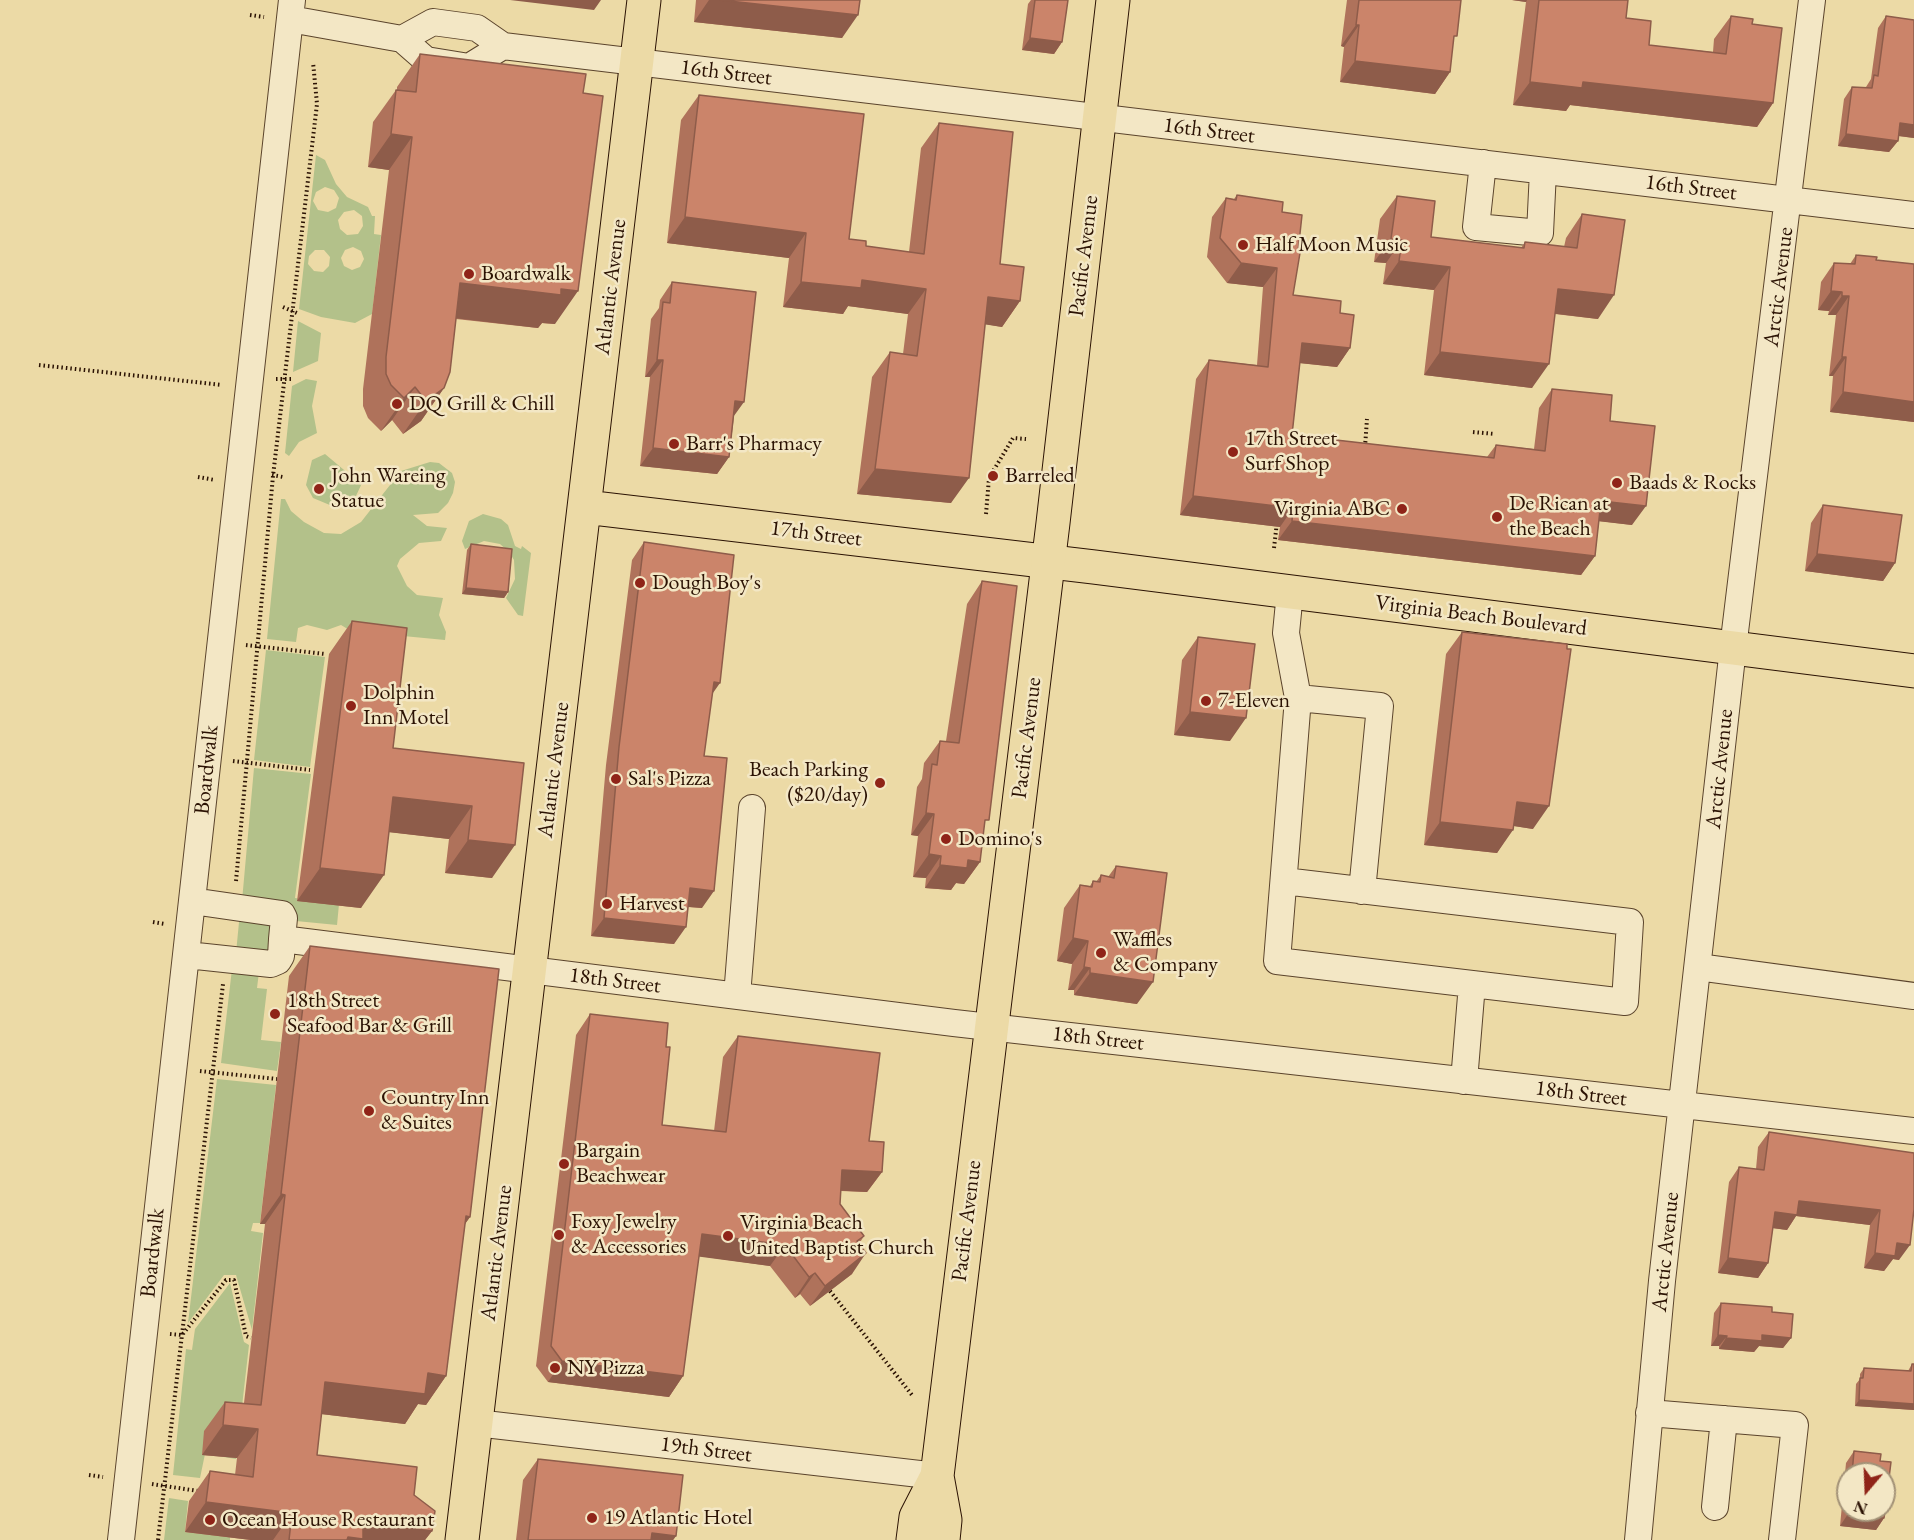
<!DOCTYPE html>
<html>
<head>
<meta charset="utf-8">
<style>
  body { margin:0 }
  #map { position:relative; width:1914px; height:1540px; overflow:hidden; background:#ecdaa6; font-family:"EB Garamond",serif }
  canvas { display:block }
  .north { position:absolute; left:1836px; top:1462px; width:60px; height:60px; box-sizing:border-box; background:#f3e7c5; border:2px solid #a39277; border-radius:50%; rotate:199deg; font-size:16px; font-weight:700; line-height:24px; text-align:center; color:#2b1203 }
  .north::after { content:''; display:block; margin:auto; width:21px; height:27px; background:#8f2418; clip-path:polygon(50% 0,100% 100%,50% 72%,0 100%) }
</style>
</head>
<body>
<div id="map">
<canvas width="1914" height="1540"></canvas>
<div class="north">N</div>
</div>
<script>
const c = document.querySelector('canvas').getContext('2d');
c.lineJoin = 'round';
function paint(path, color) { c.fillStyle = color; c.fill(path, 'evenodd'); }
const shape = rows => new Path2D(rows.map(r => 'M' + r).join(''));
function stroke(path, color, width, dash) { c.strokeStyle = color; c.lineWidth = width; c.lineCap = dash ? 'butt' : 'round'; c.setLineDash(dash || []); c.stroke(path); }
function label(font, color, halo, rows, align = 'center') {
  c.font = font + ' "EB Garamond",serif'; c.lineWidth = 5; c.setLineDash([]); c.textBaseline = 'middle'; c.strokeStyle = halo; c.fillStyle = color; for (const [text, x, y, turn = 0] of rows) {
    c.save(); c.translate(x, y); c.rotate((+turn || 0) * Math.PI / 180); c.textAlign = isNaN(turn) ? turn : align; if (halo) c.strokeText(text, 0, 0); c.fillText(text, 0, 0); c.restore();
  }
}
paint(shape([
  [316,155,325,160,336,184,347,197,368,207,372,216,375,216,374,234,381,235,372,314,355,323,321,317,299,309],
  [325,187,334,190,339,198,336,208,328,212,318,210,313,201,316,192],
  [354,210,362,216,363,226,358,234,347,235,340,229,338,220,344,212],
  [353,247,361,251,364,259,360,267,352,270,344,266,341,258,345,250],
  [315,250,324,250,330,257,329,266,323,272,314,271,308,264,309,256],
  [298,321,321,333,318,361,293,372],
  [306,379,317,381,312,406,317,433,299,442,289,456,285,453,292,386],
  [325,454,350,475,363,481,355,498,337,508,313,498,306,485,312,460],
  [430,462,439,463,452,473,455,482,453,493,448,503,438,513,413,515,427,526,447,528,441,541,419,543,400,559,397,566,407,586,417,595,443,598,439,615,446,632,445,640,351,631,341,625,327,630,307,625,298,628,296,642,267,639,281,499,285,499,291,511,304,522,324,533,341,534,361,522,401,471],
  [483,514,501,519,508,525,515,546,521,549,522,546,531,553,523,616,518,615,506,598,515,579,514,560,509,552,500,544,484,541,465,549,462,541,469,521],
  [266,650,325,657,310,767,254,760],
  [254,768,311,774,295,898,339,904,337,925,296,921,242,901],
  [240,912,271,920,271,950,265,956,236,953],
  [232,969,259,972,257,988,267,989,261,1040,281,1042,277,1071,221,1063],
  [217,1079,276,1085,260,1223,253,1223,251,1231,263,1233,252,1330,236,1275,224,1275,188,1323],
  [230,1283,244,1342,249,1345,236,1459,205,1454,200,1478,173,1475,186,1349,192,1350,195,1329],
  [169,1498,188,1501,185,1532,230,1537,230,1540,164,1540]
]), '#b3c18a');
const minor = shape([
  [290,19,402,39,426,60,469,67,503,46],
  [402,39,433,22,477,28,503,46,1914,215],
  [1483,163,1476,227,1540,233,1543,171],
  [1298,698,1380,706,1362,891],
  [1284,881,1630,922,1625,1002,1277,961,1298,698,1286,633,1290,592],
  [192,901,282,914,284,918,282,939,954,1023,1914,1131],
  [187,955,271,964,278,961,281,956,282,939],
  [1698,967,1914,996],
  [737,996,752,808],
  [1464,1081,1472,984],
  [1649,1413,1795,1425,1782,1540],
  [476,1423,937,1476],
  [1715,1507,1724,1419],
  [121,1540,292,0],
  [1638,1540,1662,1281,1733,648,1812,0]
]);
const major = shape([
  [585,507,1094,567,1914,671],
  [462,1540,644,0]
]);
const highway = shape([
  [913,1540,916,1517,937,1476],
  [943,1540,945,1520,937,1476,1053,523,1113,0]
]);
stroke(minor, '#5b442c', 28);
stroke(major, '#2b1203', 35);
stroke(highway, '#2b1203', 35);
stroke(shape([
  [250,15,264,17],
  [283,307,299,314],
  [39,365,222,385],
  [276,379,293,379],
  [1473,432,1495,434],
  [1365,447,1367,419],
  [272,475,283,477],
  [198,477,215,480],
  [986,514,989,478,1013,438,1026,439],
  [1274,548,1277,522],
  [246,645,325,654],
  [233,761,310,770],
  [236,881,273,476,317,104,313,62],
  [153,922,165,924],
  [200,1071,277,1079],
  [830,1291,912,1395],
  [170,1334,182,1335,226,1280,234,1280,246,1336,251,1338],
  [89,1475,103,1477],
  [152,1484,198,1491],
  [158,1540,223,984]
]), '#2b1203', 4, [1.5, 3]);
stroke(minor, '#f3e7c5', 26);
stroke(major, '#ecdaa6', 33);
stroke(highway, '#ecdaa6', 33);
paint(shape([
  [696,0,860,0,842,38,694,22],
  [1031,0,1068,0,1062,42,1054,54,1022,50,1028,4],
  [1347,0,1461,0,1453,42,1450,72,1435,94,1340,82,1344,47,1341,46],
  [1512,0,1628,0,1626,18,1649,45,1713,52,1714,39,1731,16,1752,24,1773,103,1757,127,1570,105,1566,111,1513,105,1526,2],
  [1886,16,1914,20,1914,138,1898,136,1898,141,1889,152,1838,146,1844,99,1852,87,1866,87,1871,79,1878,28],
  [420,54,555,324,542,323,538,328,456,319,444,388,421,421,403,434,392,420,381,431,368,418,363,406,363,389,389,170,368,167,373,122,396,90,397,90,397,87],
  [699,95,849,239,866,246,909,252,921,148,939,123,1000,264,1020,301,1002,327,985,324,951,503,857,494,872,377,890,352,903,354,908,314,848,306,843,314,783,307,789,258,667,243,681,120],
  [1237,195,1282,212,1298,252,1293,295,1340,313,1350,348,1337,367,1300,363,1292,435,1487,457,1496,445,1534,449,1539,408,1552,389,1610,421,1632,525,1599,521,1595,556,1581,575,1278,540,1280,527,1180,515,1196,379,1209,360,1257,365,1263,287,1227,283,1207,257,1212,217,1226,198,1234,199],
  [1397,196,1431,237,1521,248,1525,242,1564,247,1566,238,1582,214,1598,319,1555,314,1532,388,1424,375,1434,290,1383,284,1386,263,1374,262,1380,219],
  [1856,255,1876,260,1914,422,1830,412,1833,376,1829,376,1836,315,1828,315,1829,311,1818,310,1821,282,1834,263,1850,264],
  [672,282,734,417,729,457,717,474,640,466,650,377,645,377,651,319,659,308,660,300],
  [1823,505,1895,563,1883,581,1805,571,1811,523],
  [644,542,712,694,704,756,702,908,688,907,674,944,591,936,606,765,632,560],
  [471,544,508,592,504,598,462,594,467,550],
  [982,581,984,827,980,862,964,884,956,883,951,890,925,888,926,878,913,877,918,836,911,835,917,787,922,779,924,763,940,741,946,741,967,604],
  [352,621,393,748,524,763,492,878,445,873,449,839,389,832,361,908,297,901,329,654],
  [1462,632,1533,829,1514,826,1497,853,1424,845,1446,654],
  [1198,637,1230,741,1174,735,1182,660],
  [1116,866,1137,1004,1074,995,1074,990,1068,990,1072,964,1057,961,1064,908,1080,885,1090,886,1093,881,1096,882,1101,875,1108,877],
  [310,946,470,1217,465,1224,446,1376,426,1405,418,1404,405,1424,321,1414,317,1455,414,1495,432,1531,425,1540,251,1540,185,1532,189,1501,210,1471,235,1475,237,1458,202,1455,204,1431,225,1402,244,1403,265,1224,260,1224,289,976],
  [590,1014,666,1047,662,1125,714,1131,723,1057,738,1036,869,1141,882,1172,867,1192,841,1191,840,1204,864,1236,859,1244,852,1274,810,1306,800,1294,795,1298,770,1266,699,1256,683,1376,669,1397,548,1382,536,1366,576,1035],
  [1769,1132,1914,1153,1899,1260,1893,1259,1884,1271,1864,1268,1870,1225,1796,1216,1787,1230,1773,1228,1768,1263,1758,1278,1718,1273,1729,1182,1739,1167,1756,1169,1758,1147],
  [1721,1303,1772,1312,1791,1338,1783,1348,1759,1346,1754,1352,1719,1349,1719,1346,1711,1346,1714,1313],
  [1912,1364,1914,1410,1855,1406,1856,1384,1860,1379,1860,1374,1864,1368,1908,1371],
  [1854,1451,1881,1454,1880,1461,1891,1462,1884,1518,1876,1530,1840,1526,1846,1463],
  [1848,1474,1884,1474,1884,1510,1848,1510],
  [538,1459,676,1536,673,1540,516,1540,523,1480]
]), '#af725b');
paint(shape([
  [510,0,601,0,594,10],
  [709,0,720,0,858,15,842,38,694,22],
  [1512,0,1527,0,1526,2],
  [1356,25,1359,25,1344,47,1341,46],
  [1030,38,1062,42,1054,54,1022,50],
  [1355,61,1450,72,1435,94,1340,82],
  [1530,82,1583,82,1773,103,1757,127,1570,105,1566,111,1513,105],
  [1900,123,1914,125,1914,138,1892,135],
  [391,134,412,137,389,170,368,167],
  [1846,134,1898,141,1889,152,1838,146],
  [685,217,806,233,789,258,667,243],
  [1391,239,1402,240,1386,263,1374,262],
  [1399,261,1450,267,1434,290,1383,284],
  [1241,263,1277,268,1263,287,1227,283],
  [862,280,926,289,908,314,848,306,843,314,783,307,801,282],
  [460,283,561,289,578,291,555,324,542,323,538,328,437,316],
  [1558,289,1614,295,1598,319,1541,312],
  [1831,291,1842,292,1829,311,1818,310],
  [1842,296,1849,296,1836,315,1828,315],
  [988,297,1020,301,1002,327,970,322],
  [1302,343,1350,348,1337,367,1289,362],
  [1440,352,1549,364,1532,388,1424,375],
  [1842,357,1846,357,1833,376,1829,376],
  [657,360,663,360,650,377,645,377],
  [415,387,392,420,381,431,404,398],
  [444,388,421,421,403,434,426,401],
  [1843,392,1914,402,1914,422,1830,412],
  [735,401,744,402,731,420],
  [653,448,729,457,717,474,640,466],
  [875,469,969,478,951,503,857,494],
  [1193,496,1293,508,1280,527,1180,515],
  [1601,501,1646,506,1632,525,1588,520],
  [1292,521,1595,556,1581,575,1278,540],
  [1817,554,1895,563,1883,581,1805,571],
  [466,588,508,592,504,598,462,594],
  [714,682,720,683,708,700],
  [1190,712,1246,718,1230,741,1174,735],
  [393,797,472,806,449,839,370,830],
  [1517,802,1549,806,1533,829,1501,824],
  [926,813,934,814,918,836,911,835],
  [1440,822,1513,830,1497,853,1424,845],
  [468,840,515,845,492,878,445,873],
  [929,854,941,856,926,878,913,877],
  [968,860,980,862,964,884,956,883,951,890,925,888,940,865],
  [320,868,384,875,361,908,297,901],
  [690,888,714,891,702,908,678,906],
  [604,918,686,927,674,944,591,936],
  [1073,938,1088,941,1072,964,1057,961],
  [1084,967,1090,968,1074,990,1068,990],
  [1090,973,1153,982,1137,1004,1074,995],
  [842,1170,882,1172,867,1192,827,1190],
  [281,1194,285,1195,265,1224,260,1224],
  [1799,1201,1880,1210,1870,1225,1796,1216,1787,1230,1764,1227,1775,1212],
  [466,1216,470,1217,449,1246],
  [702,1234,785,1245,770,1266,687,1255],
  [1897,1243,1910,1245,1899,1260,1893,1259,1884,1271,1864,1268,1875,1253],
  [866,1253,852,1274,810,1306,825,1286],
  [1728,1258,1768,1263,1758,1278,1718,1273],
  [815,1273,800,1294,795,1298,809,1277],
  [1718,1335,1727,1336,1719,1346,1711,1346],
  [1762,1335,1791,1338,1783,1348,1759,1346,1754,1352,1719,1349,1726,1338],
  [562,1361,683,1376,669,1397,548,1382],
  [428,1373,446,1376,426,1405,418,1404,405,1424,304,1412,325,1382],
  [1859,1400,1914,1404,1914,1410,1855,1406],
  [223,1425,258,1429,237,1458,202,1455],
  [206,1502,292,1513,273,1540,251,1540,185,1532],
  [1848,1514,1884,1518,1876,1530,1840,1526],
  [363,1522,432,1531,425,1540,346,1540],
  [652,1533,676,1536,673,1540,647,1540]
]), '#8e5c4a');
const building = shape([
  [720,0,860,0,858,15,720,0],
  [1035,0,1068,0,1062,42,1030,38,1035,0],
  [1359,0,1461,0,1457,36,1454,36,1450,72,1355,61,1359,25,1356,25,1359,0],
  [1539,0,1628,0,1626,18,1651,21,1649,45,1726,54,1731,16,1753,19,1752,24,1782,28,1773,103,1583,82,1582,88,1530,82,1539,0],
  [1886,16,1914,20,1914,125,1900,123,1898,141,1846,134,1852,87,1872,88,1874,75,1878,76,1886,16],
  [420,54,586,74,583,93,603,96,578,291,561,289,561,295,460,283,450,372,444,388,426,401,415,387,404,398,391,385,386,374,386,357,412,137,391,134,396,90,416,92,420,54],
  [699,95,864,114,849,239,866,241,866,246,924,254,939,123,1013,132,1000,264,1024,267,1020,301,988,297,969,478,875,469,890,352,917,356,926,289,862,280,861,288,801,282,806,233,685,217,699,95],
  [1237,195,1283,202,1282,212,1302,215,1298,252,1300,253,1293,295,1341,301,1340,313,1354,315,1350,348,1302,343,1292,435,1494,458,1496,445,1545,451,1552,389,1612,395,1610,421,1655,426,1646,506,1601,501,1595,556,1292,521,1293,508,1193,496,1209,360,1268,367,1277,268,1241,263,1220,238,1226,198,1236,200,1237,195],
  [1397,196,1435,201,1431,237,1524,248,1525,242,1577,248,1582,214,1625,220,1614,295,1558,289,1549,364,1440,352,1450,267,1399,261,1402,240,1391,239,1397,196],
  [1856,255,1877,257,1876,260,1914,264,1914,402,1843,392,1846,357,1842,357,1849,296,1842,296,1842,292,1831,291,1834,263,1855,264,1856,255],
  [672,282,756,292,744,402,735,401,729,457,653,448,663,360,657,360,663,302,670,303,672,282],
  [1823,505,1902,515,1895,563,1817,554,1823,505],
  [644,542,734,555,720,683,714,682,704,756,727,758,714,891,690,888,686,927,604,918,619,747,644,542],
  [471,544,512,549,508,592,466,588,471,544],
  [982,581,1017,586,989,820,985,820,980,862,968,860,967,868,940,865,941,856,929,854,934,814,926,813,932,764,937,765,940,741,959,743,982,581],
  [352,621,407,628,393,748,524,763,515,845,468,840,472,806,393,797,384,875,320,868,352,621],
  [1462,632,1567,644,1567,649,1571,649,1549,806,1517,802,1513,830,1440,822,1462,632],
  [1198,637,1255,644,1246,718,1190,712,1198,637],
  [1116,866,1167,873,1153,982,1090,973,1090,968,1084,967,1088,941,1073,938,1080,885,1092,887,1093,881,1100,882,1101,875,1114,878,1116,866],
  [310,946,499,969,470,1217,466,1216,446,1376,428,1373,425,1394,325,1382,317,1455,417,1467,414,1495,435,1511,432,1531,363,1522,363,1539,348,1537,347,1540,289,1540,292,1513,206,1502,210,1471,253,1477,258,1429,223,1425,225,1402,261,1405,285,1195,281,1194,310,946],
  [590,1014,668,1023,666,1047,670,1047,662,1125,726,1132,738,1036,880,1053,869,1141,884,1142,882,1172,842,1170,840,1204,864,1236,857,1241,866,1253,825,1286,815,1273,809,1277,785,1245,702,1234,683,1376,562,1361,551,1346,590,1014],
  [1769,1132,1914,1153,1914,1209,1910,1245,1897,1243,1895,1256,1875,1253,1880,1210,1799,1201,1797,1215,1775,1212,1768,1263,1728,1258,1739,1167,1764,1170,1769,1132],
  [1721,1303,1772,1307,1772,1312,1793,1314,1791,1338,1762,1335,1762,1341,1726,1338,1727,1336,1718,1335,1721,1303],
  [1912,1364,1914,1364,1914,1404,1859,1400,1860,1378,1863,1378,1864,1368,1911,1371,1912,1364],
  [1854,1451,1881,1454,1880,1461,1891,1462,1884,1518,1848,1514,1849,1510,1884,1510,1884,1474,1852,1474,1854,1451],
  [538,1459,683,1475,676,1536,652,1533,651,1540,528,1540,538,1459]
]);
paint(building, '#cb846a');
stroke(building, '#8e5c4a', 1.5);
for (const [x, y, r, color] of [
  [1243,245,6,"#8f2418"],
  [469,274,6,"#8f2418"],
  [397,404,6,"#8f2418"],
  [674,444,6,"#8f2418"],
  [1233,452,6,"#8f2418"],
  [993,476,6,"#8f2418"],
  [1617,483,6,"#8f2418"],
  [319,489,6,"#8f2418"],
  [1402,509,6,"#8f2418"],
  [1497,517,6,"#8f2418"],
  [640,583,6,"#8f2418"],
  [1206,701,6,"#8f2418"],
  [351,706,6,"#8f2418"],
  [616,779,6,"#8f2418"],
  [880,783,6,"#8f2418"],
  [946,839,6,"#8f2418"],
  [607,904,6,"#8f2418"],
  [1101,953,6,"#8f2418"],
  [275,1014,6,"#8f2418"],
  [369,1111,6,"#8f2418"],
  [564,1164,6,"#8f2418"],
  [559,1235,6,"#8f2418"],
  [728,1236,6,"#8f2418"],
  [555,1368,6,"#8f2418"],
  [592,1518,6,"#8f2418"],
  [210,1520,6,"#8f2418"]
]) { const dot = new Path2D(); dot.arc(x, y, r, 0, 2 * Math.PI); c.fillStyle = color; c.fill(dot); stroke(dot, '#f3e7c5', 2); }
label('22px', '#2b1203', '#f3e7c5', [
  ["16th Street",726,73,7],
  ["16th Street",1209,131,7],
  ["16th Street",1691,188,7],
  ["Pacific Avenue",1084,256,-83],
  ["Atlantic Avenue",611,287,-83],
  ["Arctic Avenue",1779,287,-83],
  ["17th Street",816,534,7],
  ["Virginia Beach Boulevard",1481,616,7],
  ["Pacific Avenue",1027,738,-83],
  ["Arctic Avenue",1720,769,-84],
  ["Boardwalk",207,770,-84],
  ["Atlantic Avenue",554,770,-83],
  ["18th Street",615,981,7],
  ["18th Street",1098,1039,6],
  ["18th Street",1581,1094,7],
  ["Pacific Avenue",967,1221,-83],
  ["Arctic Avenue",1666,1252,-84],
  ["Boardwalk",153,1253,-84],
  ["Atlantic Avenue",497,1253,-83],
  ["19th Street",706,1450,7]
]);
label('22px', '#2b1203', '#f3e7c5', [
  ["Half Moon Music",1255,245],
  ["Boardwalk",481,274],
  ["DQ Grill & Chill",409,404],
  ["17th Street",1245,439],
  ["Surf Shop",1245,464],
  ["Barr's Pharmacy",686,444],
  ["John Wareing",331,476],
  ["Statue",331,501],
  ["Barreled",1005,476],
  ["Baads & Rocks",1629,483],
  ["De Rican at",1509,504],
  ["the Beach",1509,529],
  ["Virginia ABC",1390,509,"right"],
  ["Dough Boy's",652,583],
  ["Dolphin",363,693],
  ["Inn Motel",363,718],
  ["7-Eleven",1218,701],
  ["Beach Parking",868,770,"right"],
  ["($20/day)",868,795,"right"],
  ["Sal's Pizza",628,779],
  ["Domino's",958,839],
  ["Harvest",619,904],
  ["Waffles",1113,940],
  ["& Company",1113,965],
  ["18th Street",287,1001],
  ["Seafood Bar & Grill",287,1026],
  ["Country Inn",381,1098],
  ["& Suites",381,1123],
  ["Bargain",576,1151],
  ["Beachwear",576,1176],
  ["Foxy Jewelry",571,1222],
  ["& Accessories",571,1247],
  ["Virginia Beach",740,1223],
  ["United Baptist Church",740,1248],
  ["NY Pizza",567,1368],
  ["19 Atlantic Hotel",604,1518],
  ["Ocean House Restaurant",222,1520]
], 'left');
</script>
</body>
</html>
